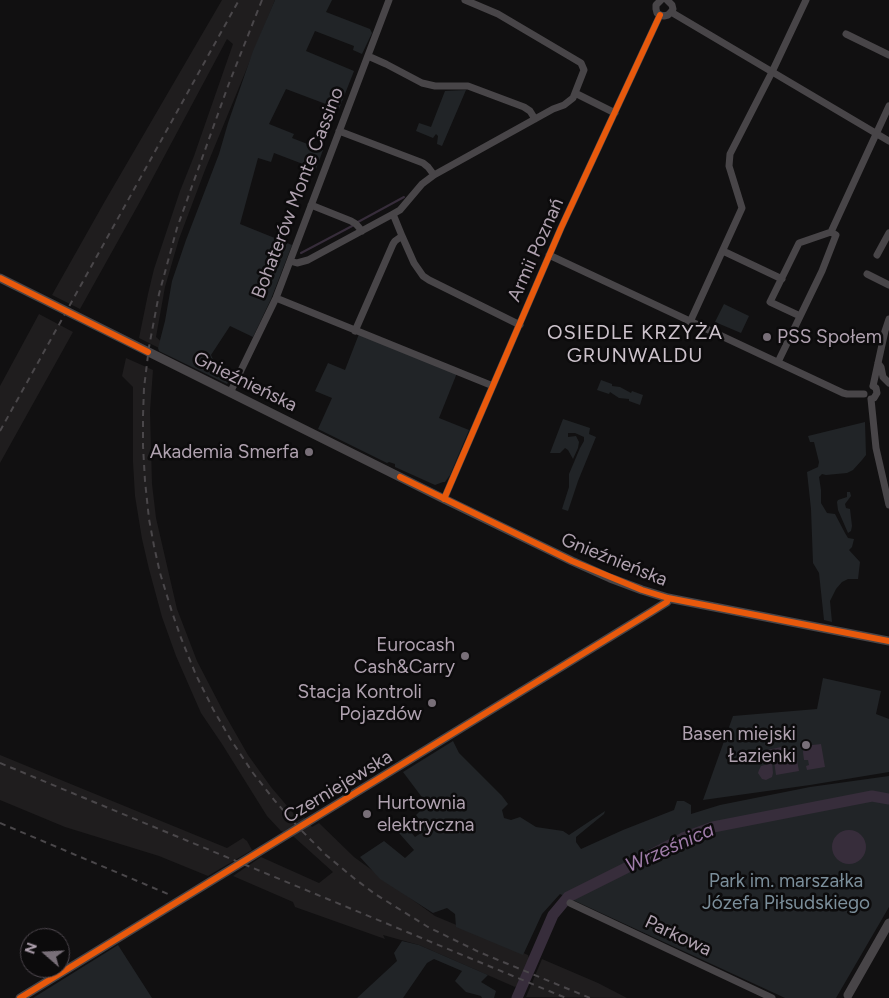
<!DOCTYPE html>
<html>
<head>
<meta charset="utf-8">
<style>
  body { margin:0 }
  #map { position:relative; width:889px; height:998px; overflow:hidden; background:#111011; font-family:Figtree,sans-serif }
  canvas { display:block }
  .north { position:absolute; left:20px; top:928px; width:50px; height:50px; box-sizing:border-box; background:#0c0b0c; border:1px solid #4e474e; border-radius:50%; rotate:289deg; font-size:14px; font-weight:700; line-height:20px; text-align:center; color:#b0a2b0 }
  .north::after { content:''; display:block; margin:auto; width:18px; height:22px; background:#786f78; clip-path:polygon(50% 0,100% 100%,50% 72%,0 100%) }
</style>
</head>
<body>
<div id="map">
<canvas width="889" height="998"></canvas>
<div class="north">N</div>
</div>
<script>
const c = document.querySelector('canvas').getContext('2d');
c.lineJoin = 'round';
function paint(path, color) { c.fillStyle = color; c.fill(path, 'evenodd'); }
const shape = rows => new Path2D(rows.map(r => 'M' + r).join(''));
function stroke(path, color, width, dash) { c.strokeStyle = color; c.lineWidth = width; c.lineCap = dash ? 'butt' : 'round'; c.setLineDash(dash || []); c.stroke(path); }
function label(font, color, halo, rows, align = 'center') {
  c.font = font + ' Figtree,sans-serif'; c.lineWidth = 5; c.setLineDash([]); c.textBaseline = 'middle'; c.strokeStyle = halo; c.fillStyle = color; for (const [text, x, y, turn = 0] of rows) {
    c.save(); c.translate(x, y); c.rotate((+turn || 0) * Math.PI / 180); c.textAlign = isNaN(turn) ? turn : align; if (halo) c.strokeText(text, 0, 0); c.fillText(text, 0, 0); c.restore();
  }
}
paint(shape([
  [222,0,275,0,205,170,179,239,165,287,156,337,166,346,161,349,139,338,148,294,154,269,180,191,194,156,233,44,227,39,142,198,80,309,52,295,105,201],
  [39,314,73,332,0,463,0,386],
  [126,358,153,370,150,411,152,484,156,518,177,609,197,661,224,713,248,755,271,787,299,820,304,817,312,827,319,823,354,857,435,916,528,955,530,961,518,985,515,987,419,945,383,935,385,939,295,907,293,902,233,876,261,857,319,883,333,872,294,837,281,831,267,816,222,744,201,713,176,656,162,617,149,569,142,539,135,496,133,462,133,387,122,376],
  [0,755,227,848,243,838,247,841,252,850,208,876,159,856,65,827,0,800],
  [542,959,598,983,627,998,526,997]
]), '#1f1d1e');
paint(shape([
  [275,0,332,0,326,12,370,29,372,33,362,54,353,50,354,46,315,31,306,51,354,71,339,109,286,89,269,124,294,134,292,138,323,150,316,169,274,153,271,162,258,158,240,224,292,245,271,299,253,337,230,326,211,355,216,366,234,376,227,384,163,353,159,351,158,348,165,321,172,281,186,240,219,154,228,123,253,51],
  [466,90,442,146,437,144,438,136,436,134,433,138,416,131,419,123,431,127,445,91],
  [724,304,749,316,741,333,715,322],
  [359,334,457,373,439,418,469,430,450,475,445,482,443,482,435,485,395,467,395,464,389,462,387,463,318,429,332,398,315,391,328,363,345,370],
  [601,380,612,384,612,386,620,387,631,393,632,391,643,395,640,405,629,401,629,399,619,398,610,392,609,394,597,390],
  [563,419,590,428,589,434,596,437,578,481,568,511,562,509,569,487,569,474,580,448,584,441,584,437,575,433,568,433,568,437,576,436,579,442,578,448,573,459,568,450,565,448,560,453,550,453],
  [865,422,866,455,862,460,853,470,847,473,826,475,822,474,819,477,821,490,821,503,827,513,835,514,845,533,848,538,854,539,852,547,849,550,860,562,858,579,848,579,842,582,836,589,830,601,832,622,824,620,819,573,813,563,811,509,807,472,818,467,819,462,814,442,810,442,808,436],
  [847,492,850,492,851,496,845,504,846,508,850,509,852,526,851,531,848,533,838,510,837,502,838,500,847,497],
  [823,678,881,691,876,714,889,719,889,772,810,785,703,800,733,716,817,709],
  [453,741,459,753,502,796,508,804,502,810,504,818,511,820,520,817,536,827,563,831,569,835,605,811,604,814,576,837,576,842,581,849,623,830,674,810,677,801,684,801,691,805,691,814,720,805,810,787,889,776,889,907,836,998,785,998,560,894,542,914,523,955,456,927,455,914,447,908,433,913,380,879,360,857,384,841,405,858,414,850,399,833,396,828,407,827,415,837,421,833,424,826,416,815,427,804,403,772],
  [402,941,419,945,488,975,481,982,496,991,494,998,482,998,481,996,466,992,455,981,462,971,434,959,427,963,403,998,357,998,397,961,394,953],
  [118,945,152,998,33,998]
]), '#212427');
paint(shape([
  [821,744,825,767,807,770,806,766,809,765,808,760,804,760,803,752,804,746],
  [787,746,788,756,796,755,799,771,776,775,774,761,772,761,773,773,772,777,766,780,762,779,758,773,759,770,761,766,768,764,767,762,760,762,757,756,759,753,761,751],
  '832 847a17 17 0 1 1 34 0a17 17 0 1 1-34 0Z'
]), '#372d3b');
stroke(shape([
  [358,222,404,197],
  [301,253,354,225]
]), '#372d3b', 2);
stroke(shape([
  [517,998,553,915,568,897,624,869,683,838,713,827,872,796,889,799]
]), '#372d3b', 11);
stroke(shape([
  [465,0,498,14,581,63,584,70,575,93],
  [671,12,889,141],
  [660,15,664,16,668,15,671,12,673,9,672,5,667,0],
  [660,15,657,13,656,9,656,5,661,0],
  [846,34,889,55],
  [368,56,386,64,422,83,435,86,468,86,524,107,530,111,535,119],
  [339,131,423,163,428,167,434,175,553,109,564,105,573,98,575,93,615,113],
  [311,205,351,221,356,224,362,231],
  [402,236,414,263,423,276,429,280,520,325],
  [723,251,782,279],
  [549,255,843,393,847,394,864,394],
  [877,255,889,233],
  [290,261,297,263,308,260,393,214],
  [867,274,889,285],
  [276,298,493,386],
  [800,316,770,302,799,243,831,232,889,106],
  [690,322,742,208,729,166,730,154,772,72,806,0],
  [355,331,393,244,395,241,402,236,393,214,400,210,422,184,434,175],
  [778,362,822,271,836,235,831,232],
  [878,363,881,367,883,377,889,383],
  [873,386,885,331,889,319],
  [230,393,276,298,389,0],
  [871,399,876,448,889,505],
  [871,399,874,398,877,393,876,388,873,386],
  [444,499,561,228,660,15],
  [570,903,772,998]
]), '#484548', 7);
stroke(shape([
  [0,278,444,499,572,561,610,578,642,590,668,598,889,641],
  [848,995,889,923],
  [20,998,651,612,667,602,668,598]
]), '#484548', 9);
stroke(shape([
  [262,0,228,86,177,228,159,294,149,347,144,388,143,416,143,446,145,481,149,519,154,546,160,573,172,612,181,638,196,675,213,709,231,740,253,773,275,801,299,828,326,855,355,879,375,894,428,927,479,952,590,998],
  [0,431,239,0],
  [0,763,566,998],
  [0,823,168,894]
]), '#4a474a', 2, [6, 5]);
stroke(shape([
  [0,278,148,352],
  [400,477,572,561,642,590,668,598,889,641],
  [444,499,561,228,660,15],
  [20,998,651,612,667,602,668,598]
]), '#e8590c', 6);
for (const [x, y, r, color] of [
  [767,337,5,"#786f78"],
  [309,452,5,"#786f78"],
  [465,656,5,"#786f78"],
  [432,703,5,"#786f78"],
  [806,745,5,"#786f78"],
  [367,814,5,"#786f78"]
]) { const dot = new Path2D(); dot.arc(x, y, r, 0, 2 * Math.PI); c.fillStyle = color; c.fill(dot); stroke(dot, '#0c0b0c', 2); }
label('19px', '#b0a2b0', '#0c0b0c', [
  ["Bohaterów Monte Cassino",298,193,-69],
  ["Armii Poznań",536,250,-66],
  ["Gnieźnieńska",245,382,26],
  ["Gnieźnieńska",614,560,22],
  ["Czerniejewska",338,787,-31],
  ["Parkowa",678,936,25]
]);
label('19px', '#b0a2b0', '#0c0b0c', [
  ["PSS Społem",777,337,"left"],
  ["Akademia Smerfa",299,452],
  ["Eurocash",455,645],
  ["Cash&Carry",455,667],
  ["Stacja Kontroli",422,692],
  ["Pojazdów",422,714],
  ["Basen miejski",796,734],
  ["Łazienki",796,756],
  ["Hurtownia",377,803,"left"],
  ["elektryczna",377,825,"left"]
], 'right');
label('19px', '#7b8e9a', '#0c0b0c', [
  ["Park im. marszałka",786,881],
  ["Józefa Piłsudskiego",786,903]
]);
c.letterSpacing = '1px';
label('20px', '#cdc3cc', '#0c0b0c', [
  ["OSIEDLE KRZYŻA",635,333],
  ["GRUNWALDU",635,356]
]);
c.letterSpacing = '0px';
label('italic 20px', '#9f7ca9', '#0c0b0c', [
  ["Wrześnica",670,848,-24]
]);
</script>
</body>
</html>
